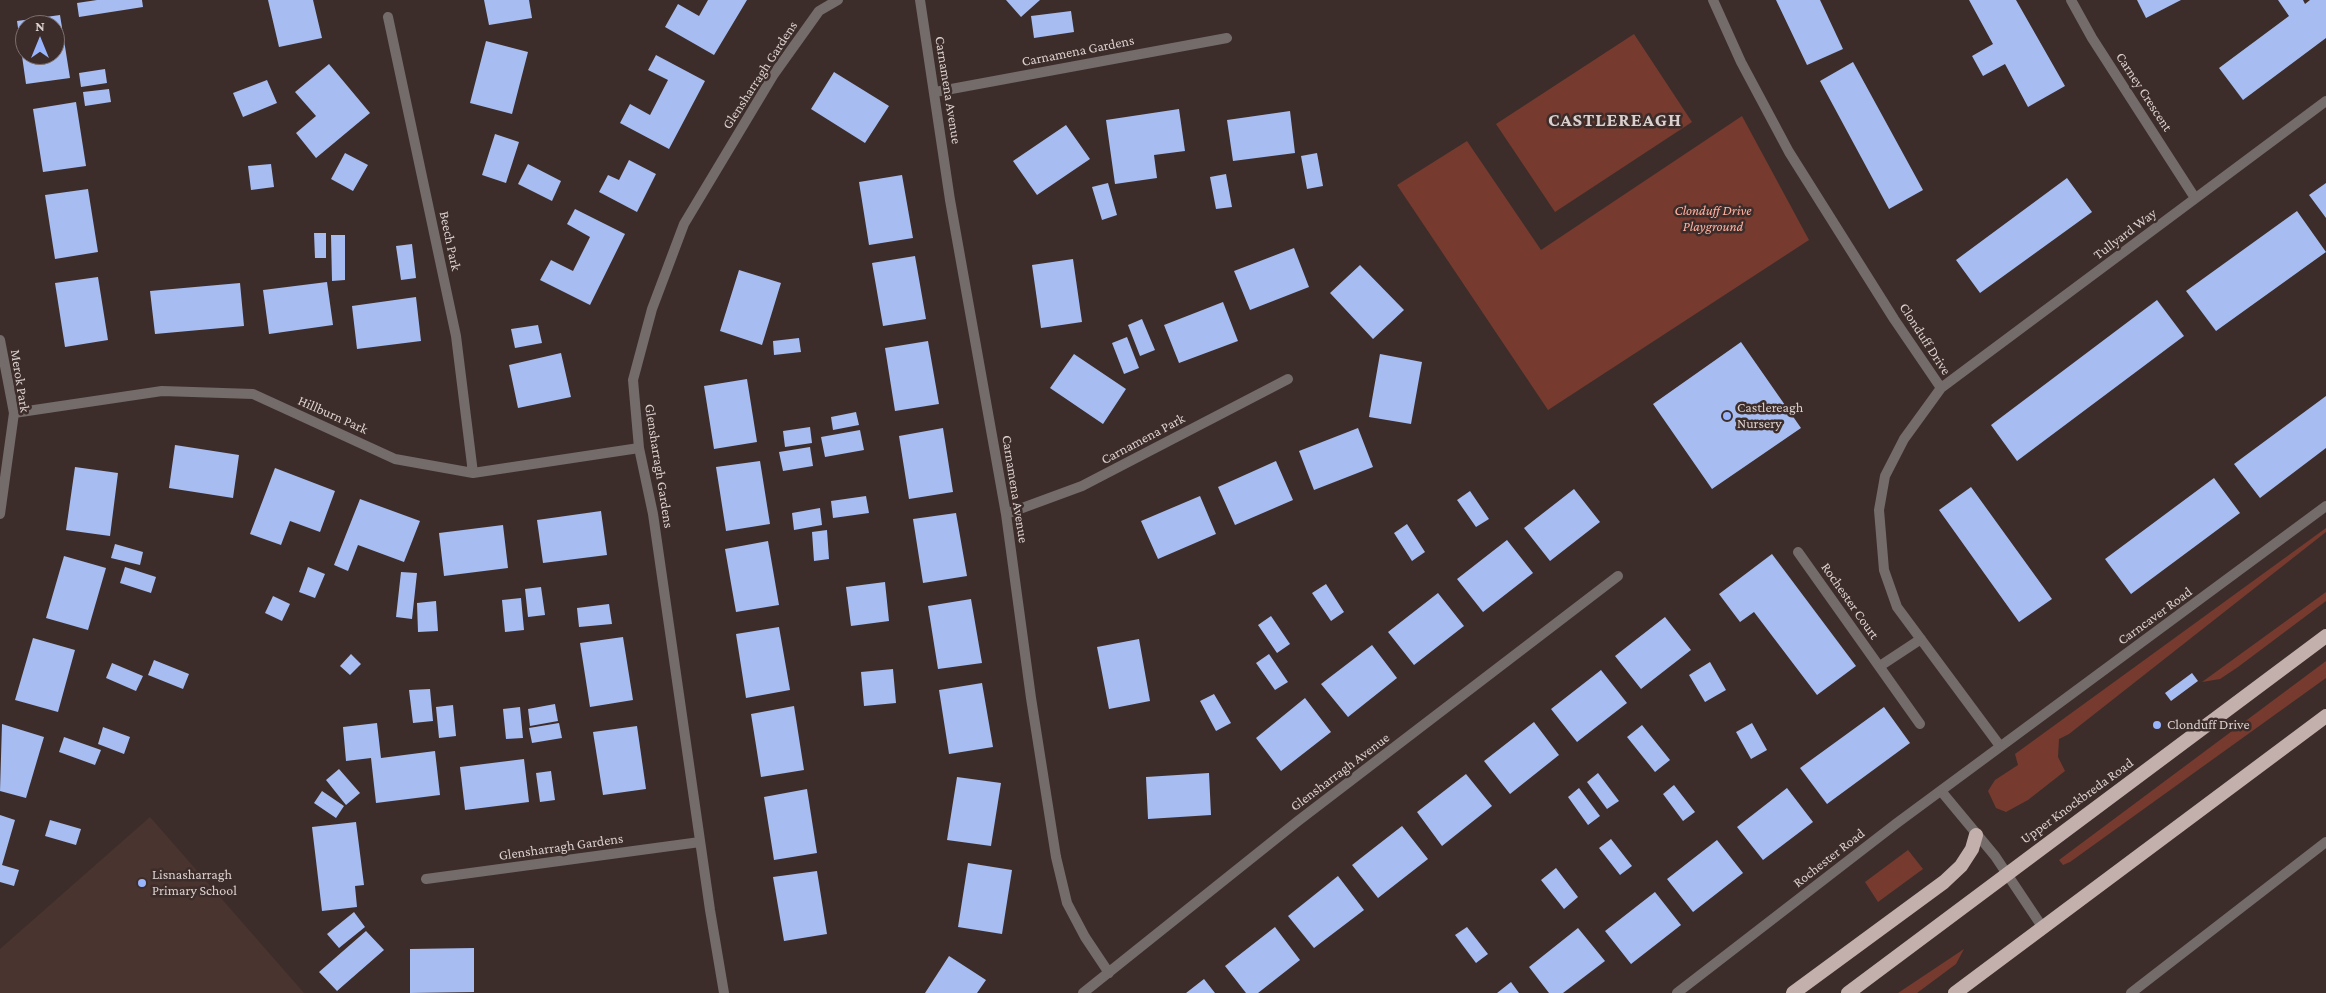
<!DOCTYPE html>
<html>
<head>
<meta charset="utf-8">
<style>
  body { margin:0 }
  #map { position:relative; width:2326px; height:993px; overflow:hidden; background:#3d2d2a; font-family:"Crimson Pro",serif }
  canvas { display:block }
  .north { position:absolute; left:15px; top:15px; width:50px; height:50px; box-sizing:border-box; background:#3d2d2a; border:1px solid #7c6e6c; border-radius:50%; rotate:0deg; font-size:14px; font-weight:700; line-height:20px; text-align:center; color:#dad0ce }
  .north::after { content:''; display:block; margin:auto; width:18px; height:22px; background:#99b5fd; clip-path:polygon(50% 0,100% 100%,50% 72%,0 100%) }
</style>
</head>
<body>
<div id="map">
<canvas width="2326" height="993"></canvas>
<div class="north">N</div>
</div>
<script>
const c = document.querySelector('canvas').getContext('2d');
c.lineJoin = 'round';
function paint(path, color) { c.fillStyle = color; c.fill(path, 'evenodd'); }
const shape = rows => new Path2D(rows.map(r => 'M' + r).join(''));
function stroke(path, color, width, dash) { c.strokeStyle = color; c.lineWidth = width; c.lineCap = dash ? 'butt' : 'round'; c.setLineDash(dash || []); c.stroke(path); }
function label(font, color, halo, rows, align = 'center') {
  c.font = font + ' "Crimson Pro",serif'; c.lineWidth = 5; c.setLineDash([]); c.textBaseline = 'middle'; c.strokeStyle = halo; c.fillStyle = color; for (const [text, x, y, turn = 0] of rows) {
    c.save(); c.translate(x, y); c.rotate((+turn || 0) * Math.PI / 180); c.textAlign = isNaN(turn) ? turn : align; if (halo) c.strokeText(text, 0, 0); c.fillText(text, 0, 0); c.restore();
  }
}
paint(shape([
  [150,817,304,993,0,993,0,949]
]), '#4a342f');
paint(shape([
  [1634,34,1692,122,1555,212,1496,124],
  [1742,116,1809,240,1548,410,1397,185,1467,141,1541,250],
  [2326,528,2326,532,2069,734,2059,739,2058,757,2065,771,2028,800,2006,812,1996,808,1988,791,1995,780,2018,765,2015,754],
  [2326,592,2326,601,2238,667,2220,679,2202,682],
  [2326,661,2326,678,2070,862,2063,865,2059,860],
  [1908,850,1923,869,1878,902,1865,882],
  [1964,949,1956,964,1917,993,1898,993]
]), '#763a2f');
paint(shape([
  [97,0,142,0,143,7,79,17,77,3],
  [268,0,313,0,322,38,279,47],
  [484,0,529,0,532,18,489,25],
  [708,0,747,0,714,55,665,27,678,4,699,16],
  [1006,0,1040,0,1021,17],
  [1776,0,1820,0,1843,49,1807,65],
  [1969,0,2016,0,2065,86,2028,107,2005,64,1983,76,1972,56,1993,44],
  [2137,0,2181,0,2146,18],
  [2278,0,2303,0,2305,4,2310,0,2326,0,2326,38,2243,100,2219,68,2289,16],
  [1071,11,1074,32,1034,38,1031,16],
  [60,15,70,78,26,84,17,21],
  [25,25,55,25,55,55,25,55],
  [486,41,528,52,512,114,470,103],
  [656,55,705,81,669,149,620,123,630,104,650,115,668,80,648,70],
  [1853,62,1923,190,1889,209,1820,81],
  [329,64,370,113,316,158,296,133,316,116,295,92],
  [105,69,107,83,81,87,79,73],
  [834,72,889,106,865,143,811,109],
  [267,80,277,103,243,117,233,93],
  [109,89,111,102,85,106,83,92],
  [76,102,86,166,43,172,33,109],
  [1179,109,1185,151,1154,155,1157,178,1115,184,1106,120],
  [1290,111,1295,153,1233,161,1227,120],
  [1066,125,1090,159,1037,195,1013,161],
  [495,134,519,142,506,183,482,175],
  [345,153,368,165,353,191,331,179],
  [1317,153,1323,186,1307,189,1301,156],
  [629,160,656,174,637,212,599,192,608,175,619,180],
  [271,164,274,187,251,190,248,166],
  [528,164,561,181,552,201,518,184],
  [1226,174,1232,207,1216,209,1210,177],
  [902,175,913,238,869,245,859,182],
  [2067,178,2092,212,1980,293,1956,260],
  [1108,183,1117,215,1102,220,1092,187],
  [2326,183,2326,218,2309,195],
  [88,189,98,252,55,259,45,195],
  [575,209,625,234,590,305,540,280,551,260,573,271,590,237,567,224],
  [2297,211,2326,252,2216,331,2186,291],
  [314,233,326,233,326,258,315,258],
  [331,235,345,235,345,280,332,281],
  [412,244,416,278,401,280,396,246],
  [1294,248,1309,287,1250,310,1234,271],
  [915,256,926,319,883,326,872,263],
  [1073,259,1082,322,1041,328,1032,265],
  [1360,265,1404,310,1373,339,1330,293],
  [739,270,781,283,762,345,720,331],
  [98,277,108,340,65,347,55,283],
  [327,282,333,325,269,334,263,290],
  [240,283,244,326,155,334,150,291],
  [416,297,421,341,357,349,352,306],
  [2157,300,2184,336,2017,461,1991,425],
  [1223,302,1238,341,1179,363,1164,325],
  [1142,319,1155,350,1140,356,1128,325],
  [538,325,542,343,515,348,511,329],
  [1127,337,1139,368,1124,374,1112,343],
  [799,338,801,352,774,355,773,341],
  [928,341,939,404,895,411,885,348],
  [1741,342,1801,428,1712,489,1653,404],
  [561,353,571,397,518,408,509,365],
  [1074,354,1126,389,1103,424,1050,388],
  [1380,354,1422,362,1411,424,1369,417],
  [747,379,757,442,714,449,704,386],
  [2326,396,2326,448,2260,498,2234,464],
  [856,412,859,425,833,430,831,417],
  [810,427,812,443,785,447,783,431],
  [943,428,953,492,909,499,899,436],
  [1358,428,1373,467,1314,490,1299,451],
  [860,430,864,450,825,457,821,437],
  [175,445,239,455,233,498,169,488],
  [810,447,813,466,783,471,779,452],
  [760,461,770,524,726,531,716,467],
  [1276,461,1293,500,1235,525,1218,487],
  [75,467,118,473,110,536,66,530],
  [275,468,335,491,320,532,290,521,281,545,250,534],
  [2214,478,2240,513,2131,594,2105,559],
  [1971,487,2052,599,2019,622,1939,510],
  [1574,489,1600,522,1550,561,1524,528],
  [1470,491,1489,519,1476,527,1457,500],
  [866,496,869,513,833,518,831,501],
  [1200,496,1216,534,1158,559,1141,521],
  [360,499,420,521,404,562,358,545,348,571,334,565],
  [820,508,822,525,794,530,792,513],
  [601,511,607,555,543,563,537,520],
  [956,513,967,576,923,583,913,519],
  [1407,524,1425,552,1412,561,1394,533],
  [503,525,508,568,444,576,439,533],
  [827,530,829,559,814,561,812,532],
  [1507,540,1533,573,1483,612,1457,579],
  [768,541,779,605,736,612,725,549],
  [115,544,143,552,140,565,111,558],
  [1772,554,1856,666,1817,695,1754,612,1740,622,1719,594],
  [64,556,106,568,88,630,46,618],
  [125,567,156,577,151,593,120,583],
  [308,567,325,574,315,598,299,592],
  [401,572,417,573,412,619,396,617],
  [885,582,889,621,851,626,846,587],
  [1326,584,1344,612,1331,621,1312,593],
  [541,587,545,615,528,617,525,589],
  [1438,593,1464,626,1414,665,1388,632],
  [273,596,290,604,282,621,265,613],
  [521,598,524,630,505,632,502,600],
  [971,599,982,663,938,669,928,606],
  [436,601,438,631,418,632,417,603],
  [609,604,612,624,579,627,577,608],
  [1271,616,1290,644,1277,653,1258,625],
  [1665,617,1691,650,1641,689,1615,656],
  [779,627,790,690,746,698,736,634],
  [623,637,633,700,590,707,580,643],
  [33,638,75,650,58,712,15,700],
  [1139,639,1150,701,1109,709,1097,647],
  [1372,645,1397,678,1348,717,1321,684],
  [351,654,361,664,350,675,340,666],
  [1269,654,1288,682,1275,690,1256,663],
  [154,660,189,674,183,689,148,675],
  [1710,662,1726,690,1705,702,1689,675],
  [112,663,143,676,136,691,106,678],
  [893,669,896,703,864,706,861,672],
  [1601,670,1627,703,1577,742,1551,709],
  [2192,673,2198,681,2171,701,2165,693],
  [982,683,993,747,949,754,939,690],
  [430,689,433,721,413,723,409,690],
  [1214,694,1231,723,1216,731,1200,701],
  [1305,698,1331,732,1281,771,1256,738],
  [555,704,558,721,530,726,528,709],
  [453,705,456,736,439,738,436,707],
  [794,706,804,770,761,777,751,714],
  [520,707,523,738,506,739,503,709],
  [1884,707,1910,743,1827,804,1800,768],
  [1534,722,1559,755,1510,794,1484,761],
  [377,723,381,758,435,751,440,795,376,803,371,758,346,761,343,727],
  [559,723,562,738,532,743,529,728],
  [1752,723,1767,750,1751,759,1736,732],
  [2,724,44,737,26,798,0,791],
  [1642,725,1670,760,1655,772,1627,737],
  [637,726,646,789,603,795,593,732],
  [103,727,130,737,124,754,98,744],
  [64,737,101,750,95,765,59,752],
  [524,759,529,802,465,810,460,767],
  [339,769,360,793,346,805,326,780],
  [551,771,555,800,540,802,536,773],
  [1209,773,1211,815,1148,819,1146,777],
  [1598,773,1619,801,1607,809,1587,782],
  [1466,774,1492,806,1442,846,1417,812],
  [957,777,1001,783,991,846,947,840],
  [1674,785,1695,812,1683,821,1663,794],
  [1579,788,1600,816,1588,825,1568,797],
  [1787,788,1813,822,1763,860,1737,827],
  [807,789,817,853,774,860,764,797],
  [322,791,344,806,336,818,314,803],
  [0,815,15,820,2,865,19,870,14,886,0,882],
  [50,820,81,829,76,845,45,836],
  [356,822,364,885,355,886,357,907,322,911,312,827],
  [1402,826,1428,859,1378,898,1352,865],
  [1611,839,1632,866,1620,875,1599,848],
  [1717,840,1743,873,1693,912,1667,879],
  [968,863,1012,870,1002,934,958,927],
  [1556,868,1578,897,1564,909,1541,880],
  [817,871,827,934,784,941,773,877],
  [1338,876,1364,910,1314,948,1288,916],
  [1655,892,1681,925,1631,964,1605,931],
  [354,912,365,927,339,948,327,934],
  [1275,927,1300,960,1258,993,1246,993,1225,966],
  [1467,927,1488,954,1476,963,1455,935],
  [1578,928,1605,961,1563,993,1549,993,1529,967],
  [366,931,384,950,337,991,319,972],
  [474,948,474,992,410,993,410,949],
  [949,956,986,980,977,993,925,993],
  [1204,979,1215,993,1186,993],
  [1511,982,1519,993,1497,993]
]), '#a7bcf0');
stroke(shape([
  [920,0,950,200,1006,514,1031,698,1056,857,1067,903,1085,937,1109,973],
  [1713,0,1741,62,1789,152,1894,319,1941,388],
  [2071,0,2092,38,2195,198],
  [388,17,456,336,473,473],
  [935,92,1227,38],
  [0,340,14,413,0,514],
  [14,413,162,391,253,394,395,459,473,473,639,448],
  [1006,514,1082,486,1288,379],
  [1798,552,1920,724],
  [1880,666,1921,639],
  [2000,746,1897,607,1884,570,1879,510,1885,476,1904,439,1941,388,2326,101],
  [1941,791,1995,856,2043,928],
  [426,879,700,842],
  [724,993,710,910,653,514,639,448,633,380,652,309,684,224,774,74,819,11,838,0],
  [1083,993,1298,821,1618,576],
  [1677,993,1897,823,2326,506],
  [2131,993,2326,842]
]), '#746c6a', 10);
stroke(shape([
  [1793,993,1944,882,1961,866,1972,849,1976,835],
  [1848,993,2326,636],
  [1955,993,2326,716]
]), '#c3b0ad', 14);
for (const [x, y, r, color] of [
  [1727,416,5,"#99b5fd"],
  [2157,725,5,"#99b5fd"],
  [142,883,5,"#99b5fd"]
]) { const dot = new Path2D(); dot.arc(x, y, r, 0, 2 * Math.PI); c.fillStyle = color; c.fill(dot); stroke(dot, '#3d2d2a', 2); }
label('14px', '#dad0ce', '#3d2d2a', [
  ["Carnamena Gardens",1078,51,-11],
  ["Glensharragh Gardens",760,75,-57],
  ["Carnamena Avenue",948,90,81],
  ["Carney Crescent",2144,92,57],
  ["Tullyard Way",2125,234,-37],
  ["Beech Park",450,241,78],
  ["Clonduff Drive",1925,339,57],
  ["Merok Park",20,381,81],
  ["Hillburn Park",333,415,24],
  ["Carnamena Park",1143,439,-28],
  ["Glensharragh Gardens",659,466,81],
  ["Carnamena Avenue",1015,489,81],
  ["Rochester Court",1850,601,55],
  ["Carncaver Road",2155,616,-36],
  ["Glensharragh Avenue",1340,772,-37],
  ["Upper Knockbreda Road",2077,801,-36],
  ["Glensharragh Gardens",561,847,-8],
  ["Rochester Road",1829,858,-38]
]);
label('italic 14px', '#ffb1a1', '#3d2d2a', [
  ["Clonduff Drive",1713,211],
  ["Playground",1713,227]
]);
label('14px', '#dad0ce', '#3d2d2a', [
  ["Castlereagh",1737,408],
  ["Nursery",1737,424],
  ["Clonduff Drive",2167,725],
  ["Lisnasharragh",152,875],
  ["Primary School",152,891]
], 'left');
c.letterSpacing = '1px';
label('bold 19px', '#dad0ce', '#3d2d2a', [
  ["CASTLEREAGH",1615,120]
]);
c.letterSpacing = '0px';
</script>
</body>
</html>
